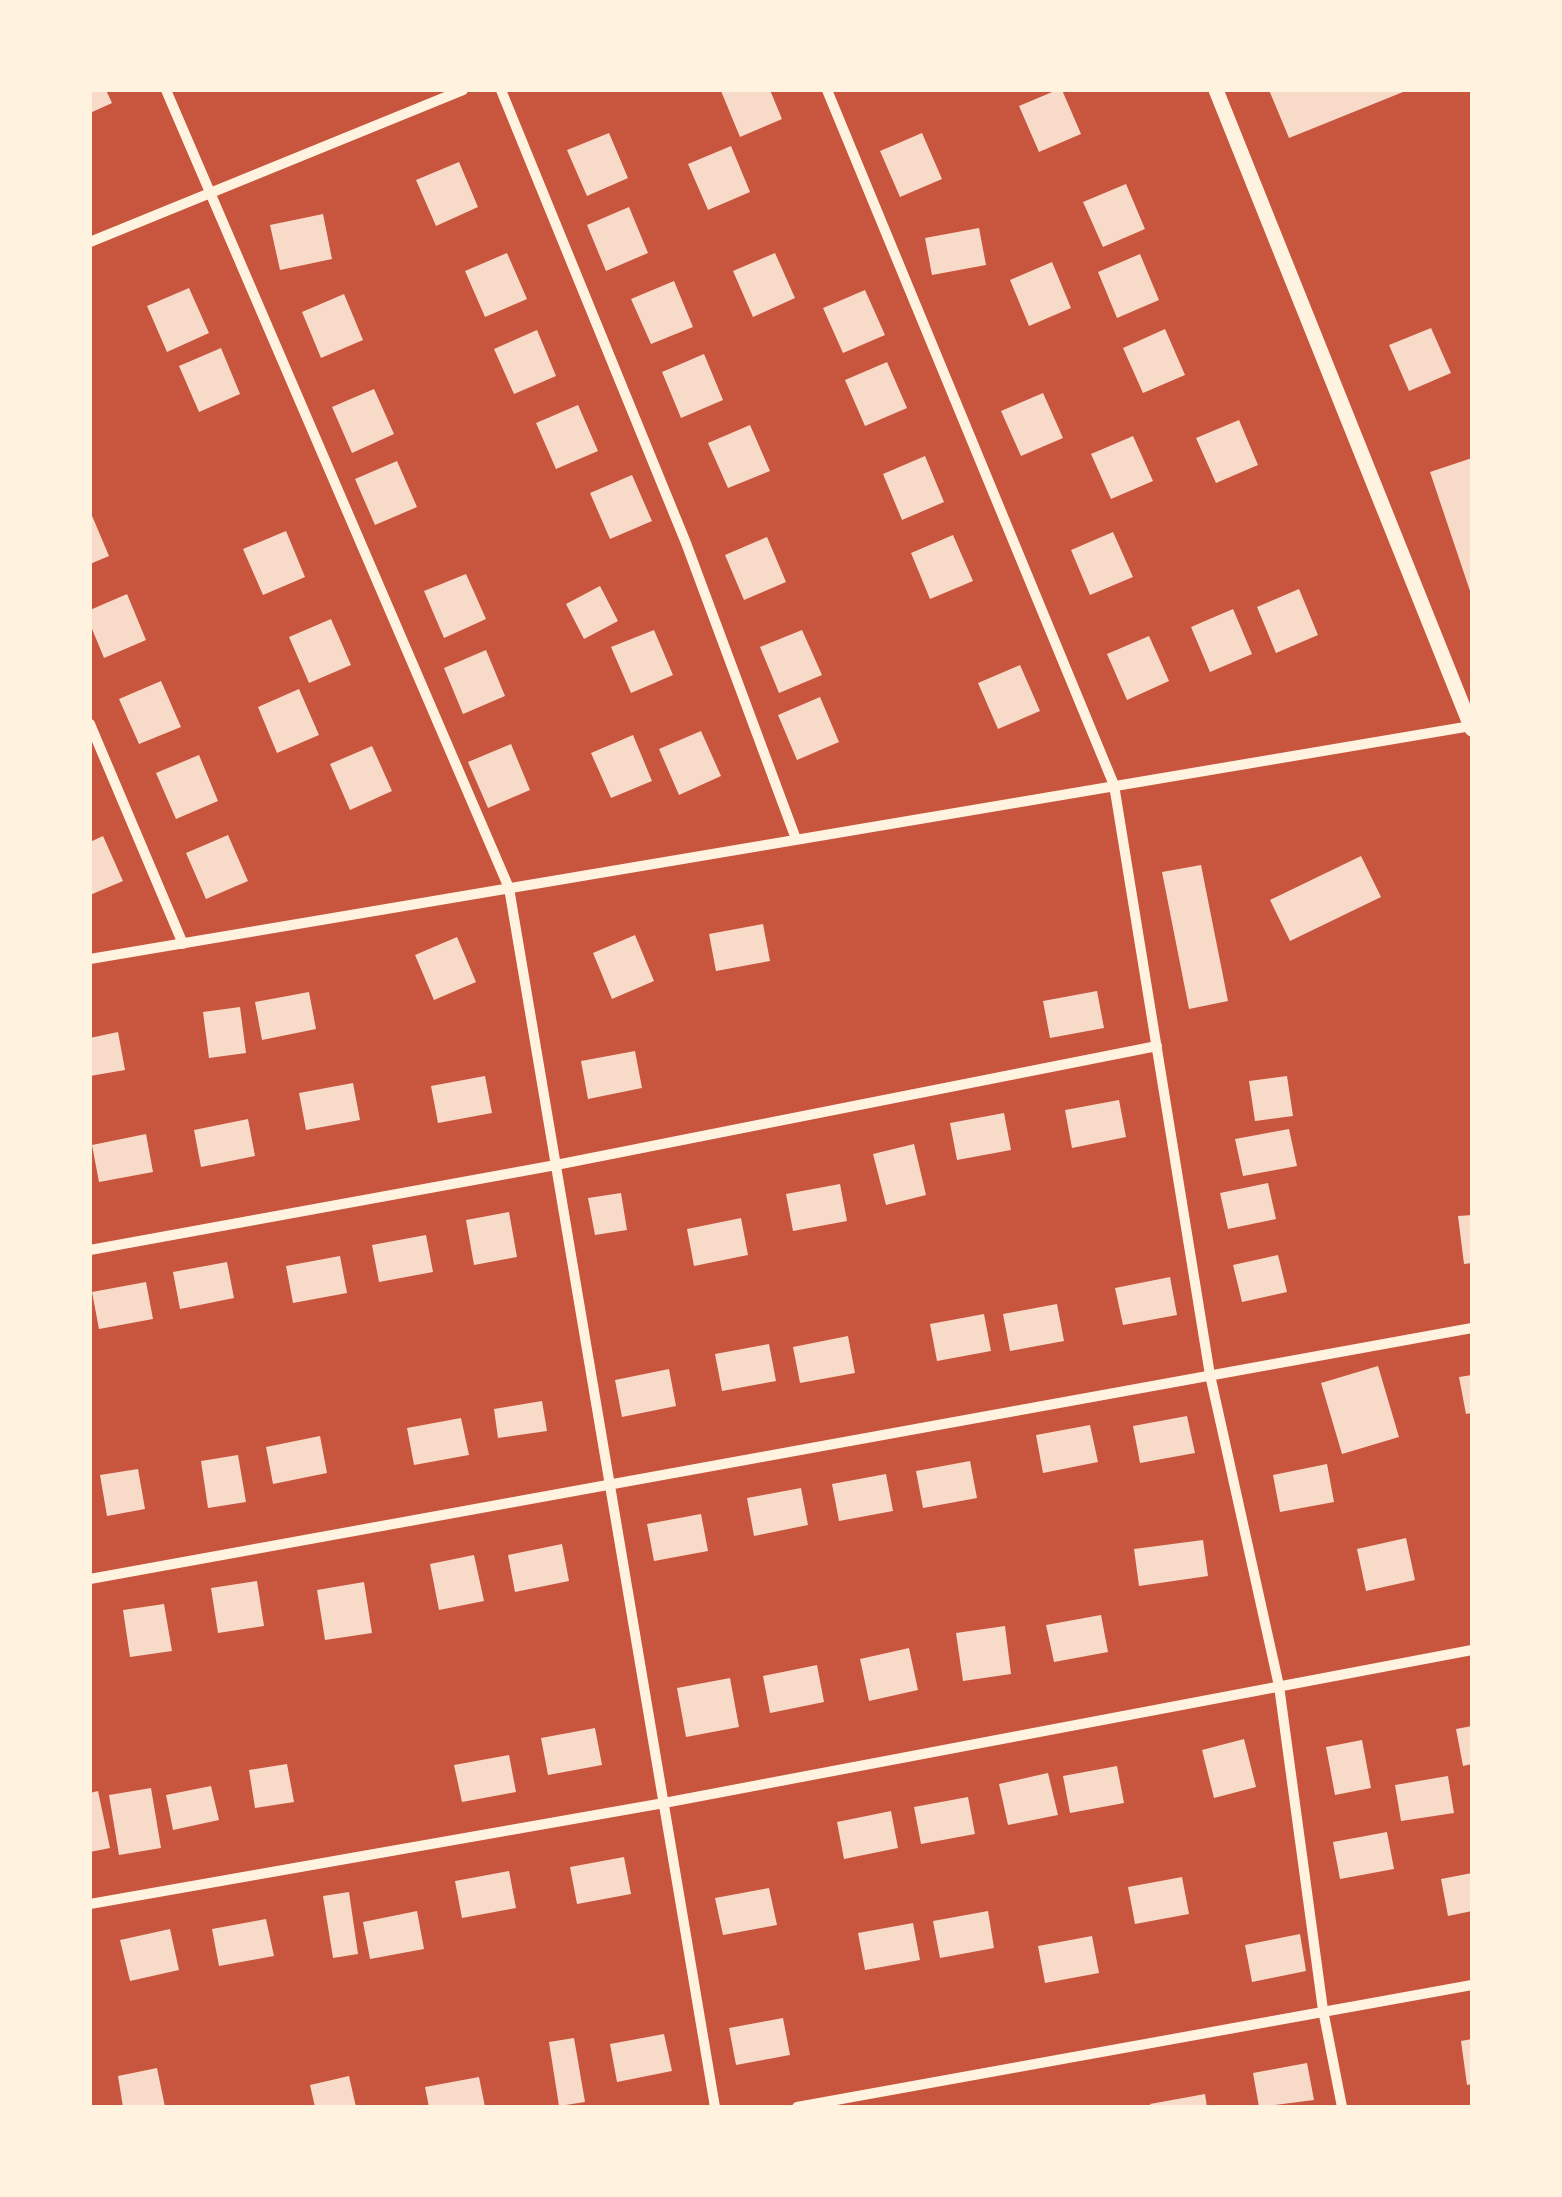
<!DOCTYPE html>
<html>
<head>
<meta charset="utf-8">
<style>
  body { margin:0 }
  #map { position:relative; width:1562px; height:2197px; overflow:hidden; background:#c8553d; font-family:Overpass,sans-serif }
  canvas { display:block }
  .frame { position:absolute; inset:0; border:92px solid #fff3e0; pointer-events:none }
</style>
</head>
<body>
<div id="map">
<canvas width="1562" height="2197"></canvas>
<div class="frame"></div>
</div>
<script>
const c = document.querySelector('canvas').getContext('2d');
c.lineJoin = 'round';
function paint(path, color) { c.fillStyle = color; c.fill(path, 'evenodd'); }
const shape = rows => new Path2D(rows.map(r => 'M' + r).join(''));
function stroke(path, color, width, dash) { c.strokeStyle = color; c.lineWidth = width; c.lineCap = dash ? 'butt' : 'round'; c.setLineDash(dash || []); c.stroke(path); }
paint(shape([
  [90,90,106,90,112,103,90,113],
  [770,90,782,119,740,137,721,91],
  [1057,90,1062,90,1081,134,1039,152,1019,106],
  [1269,90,1408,90,1289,138],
  [609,133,628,178,587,196,567,150],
  [922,133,942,179,900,197,880,151],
  [731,146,750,192,708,210,688,164],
  [459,162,478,207,436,226,416,180],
  [1126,184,1145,229,1103,247,1083,202],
  [629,207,648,253,606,271,587,225],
  [323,214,332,259,280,270,270,225],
  [979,228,986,265,932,275,925,238],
  [507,253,527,299,485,317,465,271],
  [775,253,795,298,753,317,733,271],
  [1140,254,1159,300,1117,318,1098,272],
  [1052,262,1071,308,1029,326,1010,280],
  [674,281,693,327,651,344,631,299],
  [189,288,209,333,167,352,147,306],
  [865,290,885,335,843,353,823,308],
  [344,294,363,340,321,358,302,312],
  [1431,328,1451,373,1409,391,1389,345],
  [1165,329,1185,375,1143,393,1123,348],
  [537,330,556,376,514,394,494,349],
  [221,348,240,394,199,412,179,366],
  [704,354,723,400,681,418,662,372],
  [887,362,907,408,865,426,845,380],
  [374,389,394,434,352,453,332,407],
  [1043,393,1063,438,1021,456,1001,411],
  [578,405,598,451,556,469,536,423],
  [1239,420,1258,465,1216,483,1196,438],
  [750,425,770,471,728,488,708,443],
  [1133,436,1153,481,1111,499,1091,454],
  [925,456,944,502,902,520,883,474],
  [1472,458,1472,593,1471,594,1430,472],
  [397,461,417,507,375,525,355,479],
  [632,475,652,521,610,539,590,493],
  [90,511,109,556,90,564],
  [286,531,305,577,263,595,243,549],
  [1113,532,1133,577,1090,595,1071,550],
  [953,535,973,581,930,599,911,553],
  [767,537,786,582,744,600,725,555],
  [466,574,486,619,444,638,424,591],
  [600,586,618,621,584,639,566,604],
  [1299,589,1318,635,1276,653,1257,607],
  [127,594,146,640,104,658,90,624,90,610],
  [1233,609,1252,654,1210,672,1191,627],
  [331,619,351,665,309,683,289,637],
  [654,630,673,675,631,693,611,647],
  [802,630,822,675,779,693,760,647],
  [1149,636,1169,681,1127,700,1107,654],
  [486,650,505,696,463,714,444,668],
  [1020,665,1040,711,998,729,978,683],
  [161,681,181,727,139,744,119,699],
  [299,689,319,735,277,753,258,707],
  [820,697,839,742,797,760,778,715],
  [701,731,721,776,679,795,659,749],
  [633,735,652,781,611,798,591,753],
  [511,744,530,790,488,808,468,762],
  [372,746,392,791,350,810,330,764],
  [199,755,218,801,176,819,156,773],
  [228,835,248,881,206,899,186,853],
  [103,836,123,881,90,895,90,842],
  [1361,856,1381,897,1290,941,1270,900],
  [1201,865,1228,1001,1189,1009,1162,872],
  [763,924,770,961,716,971,709,934],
  [635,935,654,981,612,999,593,953],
  [457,937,476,982,434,1000,415,955],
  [1097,991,1104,1028,1050,1038,1043,1001],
  [309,992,316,1029,262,1040,255,1002],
  [240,1007,246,1053,209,1058,203,1012],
  [118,1032,125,1070,90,1076,90,1038],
  [635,1051,642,1088,588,1099,581,1061],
  [485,1076,492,1113,438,1123,431,1086],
  [1287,1076,1293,1116,1255,1121,1249,1081],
  [353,1083,360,1120,306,1130,299,1093],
  [1119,1100,1126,1137,1072,1148,1065,1110],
  [1004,1113,1011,1150,957,1160,950,1123],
  [248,1119,255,1156,201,1167,194,1130],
  [1289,1129,1297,1166,1243,1176,1235,1139],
  [146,1134,153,1172,99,1182,92,1145],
  [914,1144,926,1195,886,1205,873,1154],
  [1268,1183,1276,1219,1228,1229,1220,1193],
  [840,1184,847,1221,793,1231,786,1194],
  [621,1193,627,1230,595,1235,588,1198],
  [509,1212,517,1257,474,1265,466,1220],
  [1472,1215,1472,1263,1464,1264,1458,1216],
  [741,1218,748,1255,694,1266,687,1229],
  [426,1235,433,1272,379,1282,372,1245],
  [1278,1255,1287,1292,1242,1302,1233,1265],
  [340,1256,347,1293,293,1303,286,1266],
  [227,1262,234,1298,180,1309,173,1272],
  [1170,1277,1177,1315,1123,1325,1115,1288],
  [146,1282,153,1319,99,1329,92,1292],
  [1057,1304,1064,1341,1010,1351,1003,1314],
  [984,1314,991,1351,937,1361,930,1324],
  [848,1336,855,1373,800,1383,793,1347],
  [769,1344,776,1381,722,1391,715,1354],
  [1378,1366,1399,1437,1342,1454,1321,1383],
  [669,1369,676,1406,622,1417,615,1380],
  [1472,1375,1472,1413,1466,1414,1459,1377],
  [542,1401,547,1431,498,1438,494,1409],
  [1187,1416,1195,1453,1140,1463,1133,1426],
  [461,1418,469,1455,414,1465,407,1428],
  [1090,1425,1098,1462,1043,1473,1036,1435],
  [320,1436,327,1473,273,1484,266,1447],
  [238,1455,246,1502,208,1508,201,1461],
  [970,1461,977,1498,923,1508,916,1471],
  [1327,1464,1334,1502,1280,1512,1273,1475],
  [138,1469,145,1509,107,1516,100,1475],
  [886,1474,893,1511,839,1521,832,1484],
  [801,1488,808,1525,754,1536,747,1498],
  [701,1514,708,1551,654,1561,647,1524],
  [1406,1538,1415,1580,1366,1591,1357,1549],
  [1203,1540,1208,1576,1139,1586,1134,1549],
  [562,1544,569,1581,515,1592,508,1555],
  [474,1555,484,1601,439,1610,430,1564],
  [257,1581,264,1626,218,1633,211,1588],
  [364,1582,372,1633,325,1640,317,1590],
  [164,1604,172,1651,130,1657,123,1610],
  [1101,1615,1108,1652,1054,1662,1046,1625],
  [1005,1626,1011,1674,963,1681,956,1633],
  [909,1648,918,1690,869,1701,860,1659],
  [817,1665,824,1702,770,1713,763,1676],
  [730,1678,739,1727,686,1737,677,1688],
  [1472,1726,1472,1764,1463,1766,1456,1729],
  [595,1728,602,1765,548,1775,541,1738],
  [1244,1739,1256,1787,1214,1798,1202,1750],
  [1362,1740,1371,1788,1335,1795,1326,1747],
  [509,1755,516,1792,462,1802,454,1765],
  [287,1764,294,1802,255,1808,249,1770],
  [1117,1766,1124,1803,1070,1813,1063,1776],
  [1048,1773,1058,1815,1008,1825,999,1784],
  [1448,1776,1454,1813,1401,1821,1395,1785],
  [211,1786,219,1820,173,1830,166,1795],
  [151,1788,161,1848,119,1855,109,1795],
  [98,1791,110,1848,90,1852,90,1793],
  [968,1797,975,1834,921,1844,914,1807],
  [891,1811,898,1848,844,1859,837,1822],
  [1387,1832,1394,1869,1340,1879,1333,1842],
  [624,1857,631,1894,577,1904,570,1867],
  [509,1871,516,1908,462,1918,455,1881],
  [1472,1873,1472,1911,1448,1916,1441,1879],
  [1182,1877,1189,1914,1135,1924,1128,1887],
  [769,1888,777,1925,723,1935,715,1898],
  [349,1892,358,1954,333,1958,323,1896],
  [417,1911,424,1949,370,1959,363,1922],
  [988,1911,994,1948,940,1958,933,1921],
  [266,1919,274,1956,219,1966,212,1929],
  [913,1923,920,1960,865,1970,858,1933],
  [170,1929,179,1970,130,1981,120,1940],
  [1300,1934,1306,1971,1252,1982,1245,1945],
  [1092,1936,1099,1973,1045,1983,1038,1946],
  [783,2018,790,2055,736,2065,729,2028],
  [664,2034,672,2071,617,2082,610,2044],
  [574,2038,585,2102,559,2106,549,2042],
  [1472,2039,1472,2084,1467,2085,1461,2041],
  [1307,2063,1314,2100,1259,2107,1253,2073],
  [157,2068,165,2107,123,2107,118,2076],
  [349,2076,356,2107,315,2107,310,2085],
  [479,2077,485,2107,429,2107,425,2087],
  [1205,2094,1207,2107,1151,2107,1150,2104]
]), '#f7dbc8');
stroke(shape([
  [166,90,509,888,715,2107],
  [501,90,686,543,796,839],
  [827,90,1114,785,1210,1375,1279,1686,1323,2010,1342,2107],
  [90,242,463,90],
  [90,724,183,944],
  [90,959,1471,726],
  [90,1250,556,1165,1157,1046],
  [90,1579,1472,1328],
  [90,1904,664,1803,1472,1650],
  [797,2107,1472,1985]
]), '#fff3e0', 10);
stroke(shape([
  [1216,90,1472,729]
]), '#fff3e0', 15);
</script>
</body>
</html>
